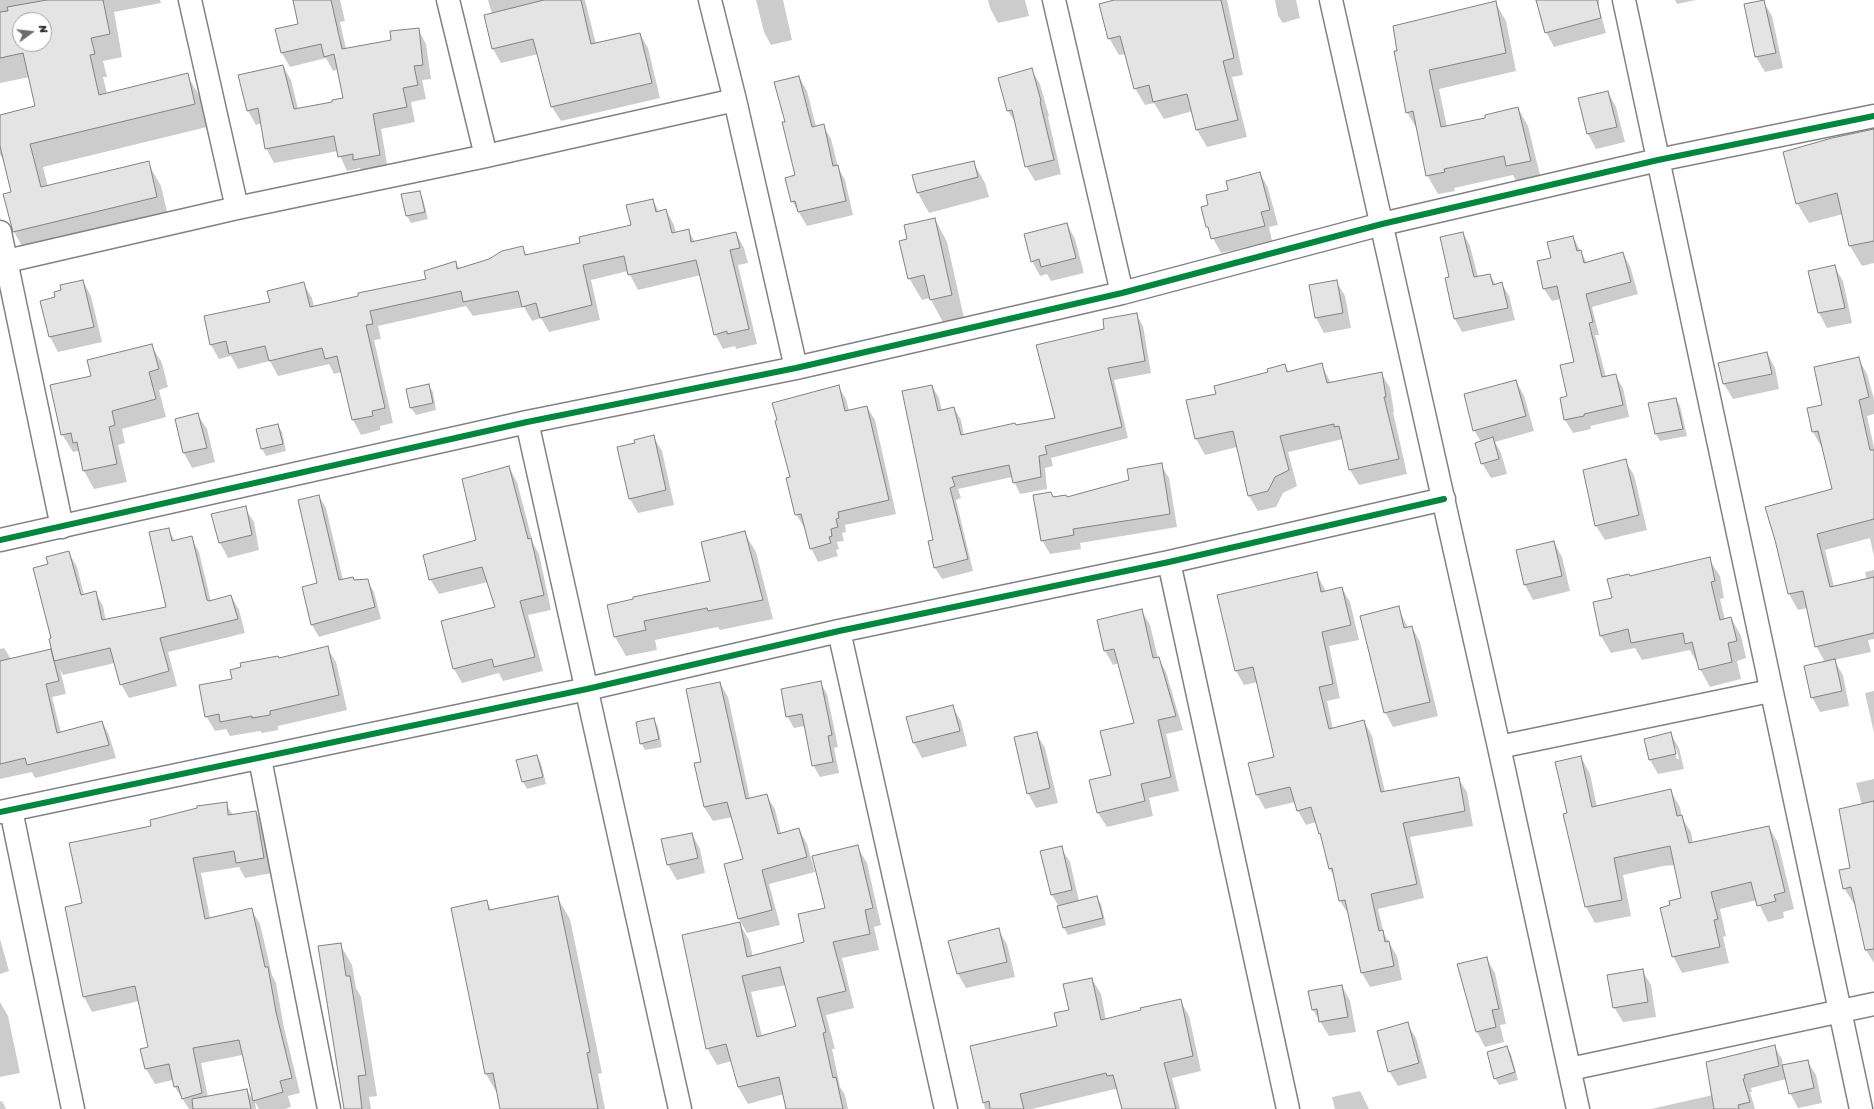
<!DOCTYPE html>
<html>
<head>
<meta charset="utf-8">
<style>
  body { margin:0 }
  #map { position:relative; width:1874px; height:1109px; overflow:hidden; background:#fff; font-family:Sriracha,sans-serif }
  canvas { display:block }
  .north { position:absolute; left:12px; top:12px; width:40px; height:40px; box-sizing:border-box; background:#fff; border:1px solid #a4a4a4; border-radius:50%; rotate:75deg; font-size:11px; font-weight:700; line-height:16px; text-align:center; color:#1c1c1c }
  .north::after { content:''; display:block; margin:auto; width:14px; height:18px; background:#6b6b6b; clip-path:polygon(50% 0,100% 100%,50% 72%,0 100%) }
</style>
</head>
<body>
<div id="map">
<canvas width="1874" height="1109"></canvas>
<div class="north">N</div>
</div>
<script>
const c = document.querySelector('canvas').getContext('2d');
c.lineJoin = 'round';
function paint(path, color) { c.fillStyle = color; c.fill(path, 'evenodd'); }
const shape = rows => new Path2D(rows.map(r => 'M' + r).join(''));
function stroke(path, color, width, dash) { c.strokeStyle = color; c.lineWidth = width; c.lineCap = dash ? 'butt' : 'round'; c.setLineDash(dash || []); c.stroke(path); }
paint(shape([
  [0,0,160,0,161,3,114,12,122,57,103,61,107,77,103,77,107,94,187,75,200,97,207,127,43,167,48,187,148,163,161,186,169,220,27,255,14,232,4,194,12,193,4,161,0,154,0,116,36,107,30,77,0,83],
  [20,20,44,20,44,44,20,44],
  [294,0,340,0,345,21,340,22,346,49,392,41,418,29,426,44,431,79,422,80,426,99,411,102,415,122,381,129,388,169,363,173,360,168,347,171,338,151,274,163,266,148,262,123,256,125,248,111,283,66,291,80,298,109,334,103,344,99,338,69,333,71,326,58,290,67,282,53,277,30,299,25],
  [488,0,585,0,596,44,640,34,648,48,660,98,561,121,552,107,538,54,501,63,493,49,485,15,492,14],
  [756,0,783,0,792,40,771,45,764,32],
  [988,0,1025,0,1029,16,998,23,990,8],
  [1114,0,1227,0,1243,75,1232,77,1247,137,1207,147,1197,130,1193,111,1164,119,1154,103,1145,105,1135,88,1126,54,1119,55,1109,38],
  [1275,0,1296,0,1300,18,1283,23,1278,16],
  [1537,0,1599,0,1599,8,1606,33,1554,47,1546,32],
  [1675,0,1696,0,1677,4],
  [1763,1,1772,16,1783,68,1765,72,1756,57,1745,5],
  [1495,2,1506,21,1516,71,1439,89,1447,127,1487,119,1518,108,1528,126,1541,179,1518,185,1513,175,1454,188,1455,191,1438,194,1427,175,1418,131,1407,112,1396,52],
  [1031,69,1040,84,1049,116,1048,117,1061,174,1035,181,1026,166,1017,125,1008,111,999,78],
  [799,77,807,91,816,127,823,125,831,139,838,167,845,180,853,215,807,226,792,201,796,176,786,123],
  [1608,92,1616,107,1625,142,1596,149,1588,134],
  [1874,130,1874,263,1862,266,1850,246,1843,214,1809,223,1797,203],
  [973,162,985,183,989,197,929,213,918,193,913,176],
  [1260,173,1268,188,1278,225,1269,227,1272,241,1221,253,1207,227,1209,205],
  [419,192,423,199,428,219,411,223,407,216,402,195],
  [653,200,659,212,666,210,674,225,676,233,688,230,695,242,736,233,744,248,748,263,738,265,757,344,736,349,735,346,723,349,715,334,701,275,638,290,628,271,591,280,600,320,549,332,541,318,532,321,524,307,473,316,466,306,378,326,381,339,374,340,393,423,380,426,380,430,361,435,353,420,342,372,334,374,329,364,278,376,270,361,238,369,231,356,219,359,211,345,271,302,303,283,312,298,314,307,428,280,455,262,460,269,522,247,527,256,581,244,632,226],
  [935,219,947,242,964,318,943,322,930,298,922,300,909,278,908,240],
  [1067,224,1075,239,1084,273,1051,281,1047,274,1040,276,1032,261],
  [1463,233,1470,246,1478,277,1490,275,1496,285,1502,284,1509,296,1515,320,1462,332,1455,319,1446,279,1450,278],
  [1573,237,1587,263,1623,254,1630,266,1638,294,1592,307,1599,335,1595,335,1606,377,1615,375,1623,388,1629,417,1590,426,1591,429,1573,433,1565,420,1561,399,1568,397,1575,363,1561,299,1552,301,1544,289,1553,259],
  [1834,266,1843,281,1852,323,1827,328,1819,313,1809,272],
  [83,281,91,296,102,342,58,352,50,337,41,301,56,298],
  [1336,281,1345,296,1351,328,1324,333,1316,318],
  [1136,314,1143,326,1151,373,1114,380,1128,438,1051,458,1053,466,1045,468,1047,489,1020,494,1012,477,958,489,961,498,956,500,973,571,942,579,935,568,932,386,939,398,942,411,954,408,961,420,964,436,1056,419,1106,330],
  [151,345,162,363,168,387,159,390,166,417,122,429,125,443,118,445,127,482,94,489,84,471,79,451,73,452,62,434],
  [1767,353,1775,368,1779,389,1733,399,1724,384,1720,363],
  [1858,358,1867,374,1874,399,1874,414,1867,416,1874,447,1874,557,1870,538,1825,550,1834,587,1867,580,1865,572,1874,570,1874,639,1868,640,1871,652,1834,660,1843,675,1849,706,1820,712,1812,697,1825,662,1816,646,1807,608,1798,610,1789,594,1776,540,1833,489,1822,448,1813,432,1808,409,1824,406],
  [1321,364,1331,383,1381,373,1390,388,1394,412,1393,412,1407,474,1359,485,1350,470,1343,439,1288,452,1297,486,1283,493,1276,507,1258,511,1249,496,1237,447,1205,455,1196,439,1187,401,1217,395,1285,365,1289,372],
  [1516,381,1524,396,1534,431,1495,442,1501,453,1507,474,1491,478,1482,463,1481,442,1474,430],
  [428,385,433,392,436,410,416,415,411,408,407,390],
  [838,386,846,399,849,411,867,407,875,420,896,514,845,525,846,532,842,533,844,541,837,542,839,549,836,550,838,556,818,562,811,548,805,527,804,527,796,514,791,478],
  [1676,399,1680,406,1687,436,1660,441,1656,434,1649,404],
  [198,415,207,429,215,462,192,468,184,453],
  [278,425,282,432,286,451,266,456,262,449,257,429],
  [653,436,662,451,674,505,638,513,630,499,636,444],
  [1625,461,1634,475,1647,530,1605,540,1596,526],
  [1161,465,1169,478,1177,527,1080,543,1081,549,1050,554,1042,540,1051,493,1054,498,1067,498,1130,481],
  [509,467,517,482,533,543,539,554,551,610,528,615,543,671,503,681,499,673,462,683,454,669,496,608,488,582,439,594,430,579,477,541],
  [319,496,326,508,343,580,367,580,374,592,381,619,319,637,312,625,318,584],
  [245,508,254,522,259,550,228,558,220,543],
  [168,529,175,541,191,538,199,552,211,602,231,596,239,610,245,633,168,652,177,686,129,698,121,684,115,663,63,675,60,669,66,694,52,697,61,733,102,722,109,735,116,758,35,778,32,772,0,779,0,649,4,648,11,659,50,650,54,655,49,565,69,553,77,567,84,595,95,592,103,606,106,621,167,608],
  [744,532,756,552,773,619,720,630,718,627,655,640,657,650,626,656,615,637,711,582],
  [1554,542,1562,557,1570,591,1533,600,1525,585,1517,551],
  [1709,559,1720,576,1724,598,1720,599,1725,620,1731,618,1741,636,1746,658,1737,661,1741,679,1710,687,1700,669,1698,661,1696,661,1690,650,1642,660,1635,648,1611,653,1601,636,1613,598,1630,577],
  [1317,574,1326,592,1342,588,1350,602,1359,640,1329,646,1340,698,1327,701,1333,729,1364,721,1372,736,1385,792,1458,778,1467,792,1473,826,1410,837,1424,898,1378,909,1384,934,1397,956,1402,980,1370,987,1362,973,1349,915,1340,901,1335,878,1330,869,1323,838,1316,822,1306,825,1298,811,1295,802,1265,809,1257,795,1275,758,1258,682,1244,685,1236,671,1218,596],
  [1398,607,1408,628,1412,627,1420,642,1438,716,1393,727,1385,712],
  [1142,611,1150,625,1158,658,1166,672,1183,730,1166,734,1179,791,1149,798,1153,816,1107,827,1098,813,1091,781,1112,776,1136,723,1119,663,1113,665,1105,651],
  [327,648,336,662,347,710,278,726,278,730,262,733,260,731,230,736,226,729,215,731,206,716,233,680,279,659],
  [820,682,827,694,838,747,834,748,839,773,820,777,813,765,805,726,794,728,787,716],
  [720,683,728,697,750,799,766,795,775,809,781,834,799,829,807,844,815,872,769,884,780,925,747,933,739,919,725,865,745,860,733,817,713,821,704,807,695,764,703,762],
  [1874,691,1874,733,1865,693],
  [952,706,961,721,967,746,922,758,914,743,907,718],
  [654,719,658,727,662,747,645,750,641,743],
  [1036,733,1045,748,1058,803,1036,808,1028,793],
  [1670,733,1679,748,1684,769,1658,774,1650,760],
  [1674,748,1676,748,1679,759,1677,759],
  [537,756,541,763,546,784,527,789,523,782,518,761],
  [1581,757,1590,774,1597,807,1670,790,1680,807,1682,818,1691,832,1693,843,1769,827,1778,843,1794,909,1783,912,1784,918,1768,922,1757,900,1720,909,1726,936,1723,937,1729,963,1682,973,1673,956,1672,906,1682,898,1675,865,1663,866,1623,875,1631,916,1595,923,1586,907,1569,814],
  [1874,779,1874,963,1866,950,1856,904,1854,904,1844,888,1851,869,1862,805,1856,783],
  [226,804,233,815,256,812,264,827,272,873,245,878,239,867,201,873,210,918,251,909,260,924,272,975,276,983,284,1028,300,1093,288,1096,291,1107,285,1109,259,1109,255,1102,256,1109,189,1109,175,1087,173,1080,155,1084,146,1069,142,1050,150,1048,139,1001,92,1012,84,997,83,903,152,826],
  [243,1055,254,1102,247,1090,208,1097,201,1063],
  [692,834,700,849,705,873,677,880,668,865],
  [857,846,867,863,881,925,874,927,879,950,842,958,854,1008,826,1015,835,1049,832,1049,840,1087,845,1095,848,1109,787,1109,784,1094,748,1104,738,1087,732,1061,717,1065,707,1048,739,923,749,940,753,957,805,943,827,909],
  [786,985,797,1027,762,1036,751,992],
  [1061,848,1070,862,1079,901,1096,897,1101,904,1106,925,1068,935,1064,928,1059,907,1052,895],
  [557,897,570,919,602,1073,598,1074,605,1109,501,1109,498,1095,486,1074,452,908,486,901,492,911],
  [998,930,1007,944,1015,977,966,988,958,974],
  [0,939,9,971,0,974],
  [340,944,352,965,356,988,361,997,377,1096,369,1097,371,1109,345,1109],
  [1486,958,1495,973,1506,1024,1500,1025,1504,1042,1485,1047,1477,1032,1458,965],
  [1642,970,1651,985,1656,1017,1623,1022,1614,1007],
  [1092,979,1101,994,1106,1020,1180,1000,1189,1016,1201,1071,1172,1078,1180,1109,1123,1109,1118,1091,1115,1089,1032,1109,985,1109,972,1047,1058,1027],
  [1342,986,1350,1001,1356,1032,1329,1036,1313,1010],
  [0,1002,8,1016,20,1073,0,1077],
  [1407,1024,1416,1038,1427,1078,1398,1086,1389,1071],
  [1774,1046,1782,1059,1783,1066,1807,1061,1816,1075,1822,1103,1798,1108,1790,1093,1786,1079,1751,1088,1752,1092,1750,1092,1755,1109,1651,1109,1713,1095],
  [1507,1047,1511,1054,1518,1080,1499,1085,1495,1078],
  [1360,1091,1369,1109,1335,1109,1332,1097],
  [2,1101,6,1109,0,1109,0,1102]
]), '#0003');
const building = shape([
  [47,0,103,0,110,34,91,38,95,54,90,55,99,95,188,73,195,104,30,144,41,187,149,161,157,197,13,232,3,194,11,192,0,146,0,115,35,106,23,53,0,58,0,12,8,11,7,7,47,0],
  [20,20,44,20,44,44,20,44,20,20],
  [293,0,331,0,342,49,391,40,390,31,419,28,423,65,414,66,418,85,403,88,407,107,373,114,380,155,353,160,353,154,338,157,334,136,265,149,258,108,247,111,238,75,283,65,294,109,332,102,332,100,343,98,334,54,324,57,321,44,281,53,275,29,298,24,293,0],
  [544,0,581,0,591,44,640,33,652,83,551,107,533,39,492,49,484,15,544,0],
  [1114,0,1221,0,1234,58,1223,61,1238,120,1196,130,1187,94,1153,102,1149,85,1134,89,1120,36,1108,39,1099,4,1114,0],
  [1536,0,1597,0,1601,18,1545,33,1536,0],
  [1764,0,1776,53,1755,57,1744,4,1764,0],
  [1496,1,1506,53,1429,70,1441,127,1485,118,1485,115,1518,107,1531,161,1506,166,1504,156,1444,169,1445,172,1426,176,1413,111,1406,113,1394,51,1397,51,1393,26,1496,1],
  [1032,68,1041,101,1040,102,1054,160,1025,167,1012,110,1007,111,998,78,1032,68],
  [799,76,812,127,824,124,833,166,838,165,846,201,798,212,795,201,791,202,785,178,795,175,782,122,785,122,774,82,799,76],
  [1608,91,1617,127,1587,134,1578,98,1608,91],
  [1874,129,1874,241,1849,246,1837,193,1796,204,1783,152,1832,138,1874,129],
  [974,161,978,177,917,193,912,175,974,161],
  [1260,172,1270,210,1261,212,1265,226,1211,239,1208,227,1206,227,1201,207,1208,205,1206,195,1228,190,1226,181,1260,172],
  [420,191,425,212,406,216,401,194,420,191],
  [653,199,656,212,666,209,672,233,689,229,691,242,736,232,740,248,730,250,749,329,727,334,727,331,714,335,696,260,628,275,624,256,583,265,592,305,540,318,536,303,522,307,518,291,463,302,461,291,370,311,373,324,366,325,385,408,372,411,373,416,352,420,337,356,325,359,322,348,269,361,265,346,229,354,226,341,210,345,204,316,270,302,267,291,304,282,310,307,358,296,358,293,426,279,424,271,456,261,457,269,489,259,502,251,523,246,525,255,580,243,579,237,631,225,626,205,653,199],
  [935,218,952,295,930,300,924,275,908,279,899,241,907,239,904,225,935,218],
  [1067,223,1076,258,1041,267,1039,259,1031,262,1024,234,1067,223],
  [1463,232,1474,277,1490,274,1493,285,1502,282,1508,308,1454,319,1445,278,1449,277,1440,237,1463,232],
  [1573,236,1577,251,1581,250,1584,263,1623,252,1631,282,1586,294,1593,322,1589,323,1602,377,1616,374,1623,405,1584,414,1584,416,1564,420,1560,398,1567,396,1560,365,1574,362,1557,286,1543,289,1537,261,1551,258,1547,242,1573,236],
  [1835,265,1845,308,1818,313,1808,271,1835,265],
  [83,280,94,327,49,337,40,301,55,297,54,292,61,290,60,285,83,280],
  [1337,280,1343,313,1315,318,1309,285,1337,280],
  [1137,313,1145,361,1108,368,1122,427,1045,446,1047,454,1039,456,1041,477,1013,483,1009,465,952,477,955,486,950,488,968,559,934,568,928,541,933,540,902,391,932,385,938,411,954,407,961,435,1015,423,1016,425,1055,418,1036,345,1104,329,1103,319,1137,313],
  [152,344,159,369,149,372,156,399,112,411,115,425,109,427,117,464,83,471,77,442,73,443,71,433,61,435,50,385,91,376,87,360,152,344],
  [1767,352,1772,374,1723,384,1718,363,1767,352],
  [1859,357,1869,397,1859,400,1870,450,1874,450,1874,519,1817,534,1830,587,1874,577,1874,633,1815,647,1803,591,1788,594,1775,540,1765,507,1832,489,1818,431,1812,432,1807,408,1822,405,1814,367,1859,357],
  [1322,363,1327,383,1382,372,1386,397,1384,397,1399,459,1349,470,1339,426,1334,427,1334,424,1280,436,1289,470,1275,477,1268,491,1248,496,1233,431,1195,439,1186,400,1216,394,1214,386,1268,372,1267,369,1285,364,1287,372,1322,363],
  [1516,380,1526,416,1473,431,1464,394,1516,380],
  [429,384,433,403,410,408,406,389,429,384],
  [839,385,845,411,867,406,889,500,838,512,839,518,836,519,838,527,831,529,832,536,829,537,831,543,810,549,801,514,795,515,786,478,790,477,775,421,777,420,772,403,839,385],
  [1676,398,1683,429,1655,434,1648,403,1676,398],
  [198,413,207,448,183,453,175,419,198,413],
  [278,424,283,444,261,449,256,429,278,424],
  [654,435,666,490,629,499,617,447,635,443,634,440,654,435],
  [1493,437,1499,459,1481,464,1475,443,1493,437],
  [1626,459,1639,515,1595,526,1583,470,1626,459],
  [1162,463,1170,514,1073,529,1074,535,1041,541,1033,495,1051,492,1053,497,1066,495,1067,497,1129,480,1127,469,1162,463],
  [509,466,528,539,531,538,544,595,520,601,535,657,494,667,492,659,453,669,441,621,495,607,482,567,429,580,423,555,476,540,462,479,509,466],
  [319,495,339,580,353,577,354,580,368,579,375,607,311,625,302,587,317,583,298,500,319,495],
  [246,506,252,535,219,543,211,514,246,506],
  [169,528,172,541,192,536,207,600,209,601,231,595,238,619,160,638,169,671,120,685,110,648,54,661,49,639,51,638,33,568,48,564,46,557,69,551,81,595,96,591,102,620,166,607,149,532,169,528],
  [745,531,763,600,708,611,707,608,644,621,646,630,614,637,607,605,633,599,633,597,710,581,701,542,745,531],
  [1554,541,1562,576,1524,585,1516,550,1554,541],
  [1710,557,1715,581,1711,582,1720,620,1731,617,1737,641,1728,643,1732,662,1699,670,1692,642,1685,644,1683,633,1631,643,1628,629,1600,636,1593,602,1612,598,1607,579,1629,574,1630,576,1710,557],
  [1317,572,1321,592,1342,587,1351,625,1322,632,1333,684,1319,687,1329,729,1364,720,1381,792,1459,777,1465,811,1403,823,1417,884,1371,894,1379,931,1383,930,1385,942,1389,941,1394,966,1361,973,1345,900,1339,901,1332,868,1329,869,1320,833,1319,834,1311,807,1297,811,1290,787,1256,795,1248,763,1274,757,1253,667,1235,671,1217,595,1317,572],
  [1399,606,1404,628,1412,626,1430,702,1384,713,1360,616,1399,606],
  [1142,609,1153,658,1159,657,1176,716,1158,720,1171,777,1141,784,1145,801,1097,813,1089,780,1111,775,1100,731,1134,723,1114,649,1104,651,1097,620,1142,609],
  [328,646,339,695,270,711,270,715,252,718,252,716,220,722,219,714,205,717,199,685,232,679,230,670,241,667,240,663,278,656,279,658,328,646],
  [51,649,59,681,46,684,57,733,102,721,109,745,27,765,25,758,0,764,0,661,51,649],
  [1835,659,1842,691,1811,698,1804,666,1835,659],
  [821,681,832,735,828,736,833,762,812,766,802,714,786,717,781,689,821,681],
  [720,682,746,799,767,794,778,834,799,828,807,857,762,870,772,910,738,919,724,864,743,859,727,802,704,807,694,763,701,762,686,689,720,682],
  [953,705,960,731,913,743,906,717,953,705],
  [654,718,659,739,640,744,636,722,654,718],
  [1037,732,1050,788,1027,794,1014,737,1037,732],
  [1671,732,1676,754,1649,760,1644,739,1671,732],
  [537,755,543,777,522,782,516,760,537,755],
  [1581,756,1592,807,1671,789,1677,816,1682,815,1689,843,1769,826,1785,892,1774,895,1776,901,1757,906,1751,882,1711,892,1718,919,1714,920,1720,947,1672,957,1660,908,1670,905,1669,901,1681,898,1670,846,1614,858,1622,900,1585,907,1563,814,1567,813,1555,762,1581,756],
  [1874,801,1874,949,1865,950,1851,887,1843,889,1839,870,1850,868,1839,809,1874,801],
  [227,802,228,815,256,811,264,858,236,863,234,851,193,858,205,919,252,908,265,967,268,967,276,1012,292,1078,280,1081,283,1092,253,1101,239,1040,193,1048,202,1093,182,1099,178,1086,174,1087,169,1064,145,1069,140,1049,148,1047,135,986,83,997,65,907,82,903,69,843,151,826,150,820,197,808,197,806,227,802],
  [692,833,698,858,667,865,661,839,692,833],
  [858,845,873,908,865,910,870,934,833,942,846,991,817,998,826,1032,823,1033,833,1078,836,1077,843,1109,786,1109,779,1077,738,1087,726,1044,706,1049,682,935,740,922,747,957,804,942,798,914,825,908,812,856,858,845],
  [780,967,796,1026,757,1037,742,976,780,967],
  [1062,846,1072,890,1051,895,1040,851,1062,846],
  [558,896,590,1052,587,1053,598,1109,500,1109,493,1073,485,1074,451,908,487,900,489,910,558,896],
  [1097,896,1103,918,1063,928,1057,906,1097,896],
  [999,928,1007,962,957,974,948,941,999,928],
  [341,943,346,976,350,976,366,1075,358,1076,362,1109,344,1109,318,946,341,943],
  [1487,957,1499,1009,1492,1010,1496,1027,1476,1032,1457,964,1487,957],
  [1643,969,1648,1002,1613,1008,1607,975,1643,969],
  [1092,978,1101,1020,1141,1010,1140,1008,1181,999,1193,1056,1164,1063,1176,1109,1122,1109,1113,1075,1107,1076,1106,1073,1020,1094,1024,1109,990,1109,989,1101,983,1103,970,1046,1057,1026,1054,1013,1069,1010,1063,984,1092,978],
  [1342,985,1348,1017,1319,1022,1317,1009,1312,1010,1308,991,1342,985],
  [1408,1022,1419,1063,1388,1072,1377,1031,1408,1022],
  [1775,1045,1779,1066,1744,1075,1745,1078,1743,1079,1750,1102,1738,1105,1739,1109,1714,1109,1706,1062,1775,1045],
  [1507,1046,1515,1072,1494,1079,1487,1052,1507,1046],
  [1808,1060,1814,1088,1789,1094,1782,1065,1808,1060],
  [247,1089,251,1109,193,1109,192,1099,247,1089]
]);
paint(building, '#e4e4e4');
stroke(building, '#828282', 1);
const minor = shape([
  [190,0,237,208],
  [448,0,486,156],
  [710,0,735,100,796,368],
  [1054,0,1122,293],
  [1331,0,1499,747,1578,1109],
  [1624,0,1861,1109],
  [0,232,62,527],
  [7,261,237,208,486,156,735,100],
  [527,422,680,1109],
  [0,540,527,422,796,368,1122,293,1382,224,1658,160,1874,116],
  [1169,562,1288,1109],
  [839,631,946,1109],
  [1499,747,1770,691],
  [260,759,329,1109],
  [11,810,73,1109],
  [0,812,587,689,839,631,1169,562,1444,499],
  [1570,1069,1874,1004]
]);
stroke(minor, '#828282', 25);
stroke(minor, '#fff', 22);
stroke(shape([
  [0,540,527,422,796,368,1122,293,1382,224,1658,160,1874,116],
  [0,812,587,689,839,631,1169,562,1444,499]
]), '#00873e', 6);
</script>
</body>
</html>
